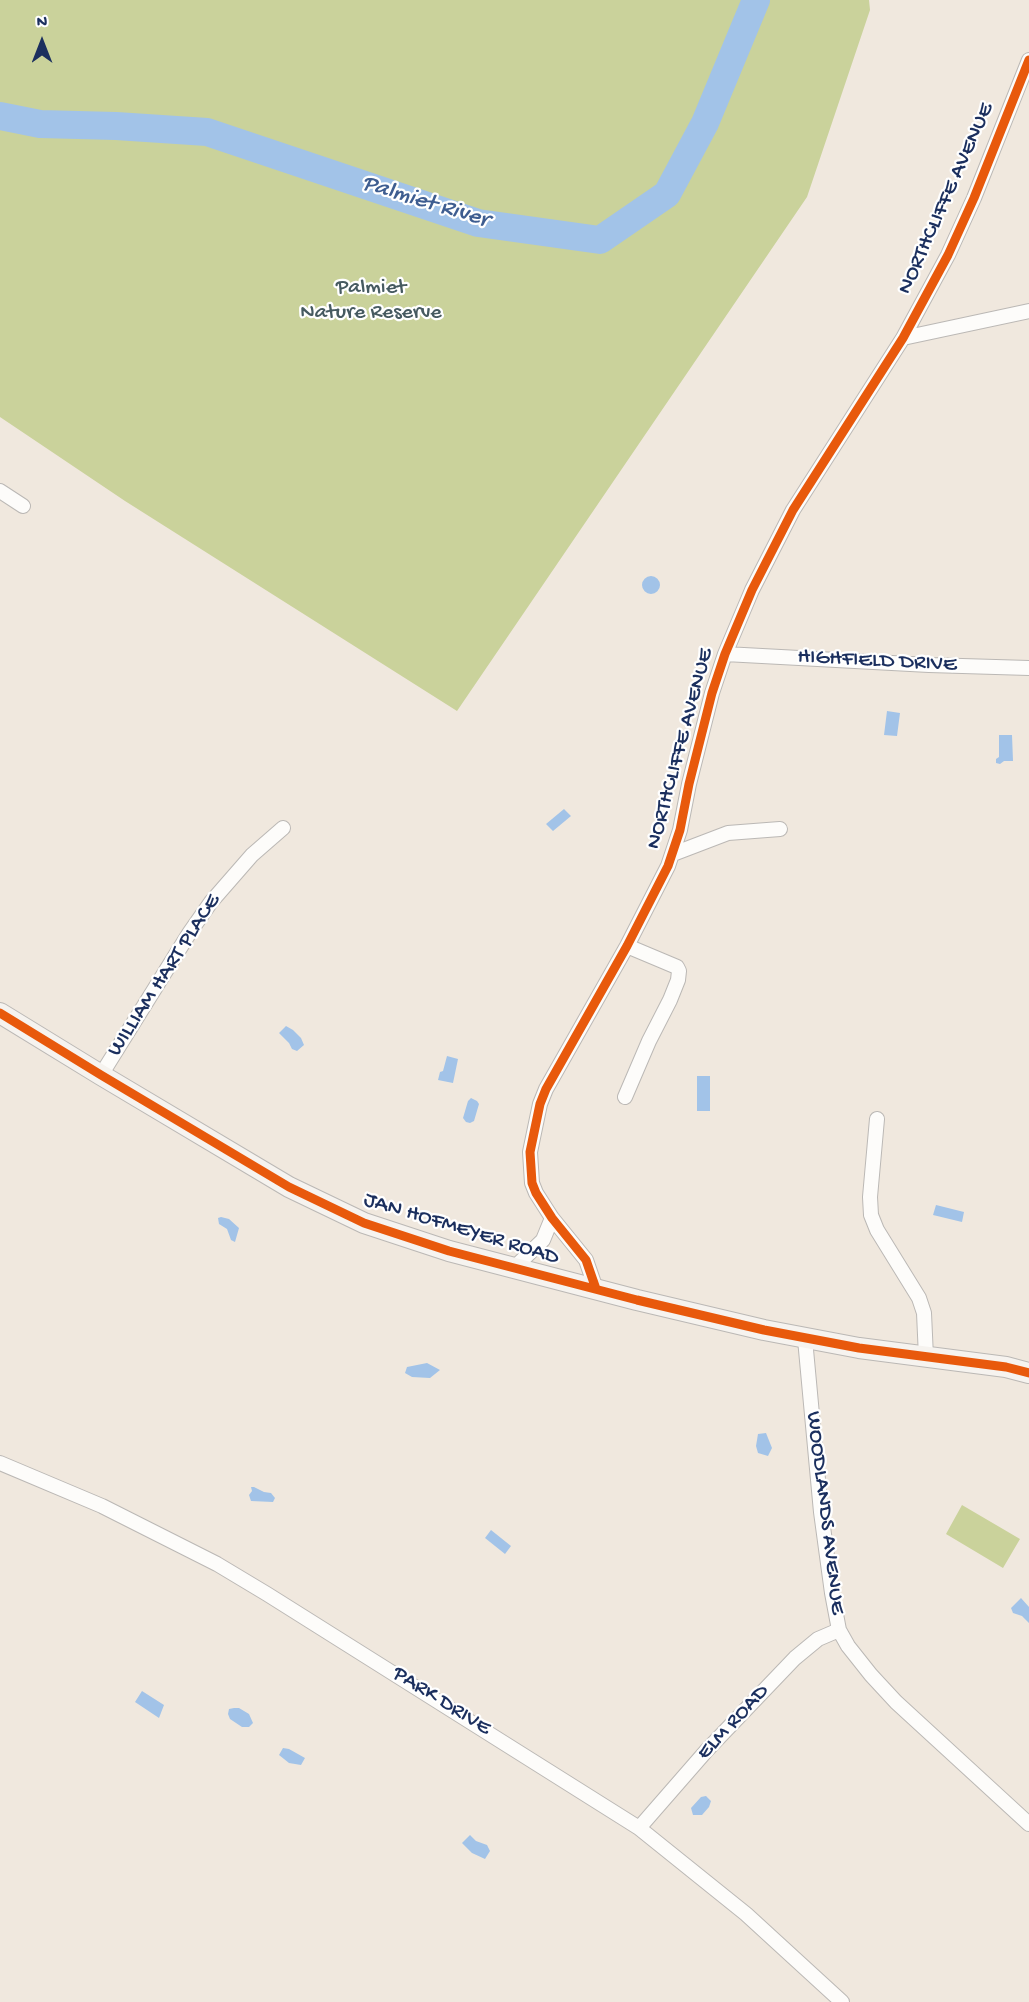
<!DOCTYPE html>
<html>
<head>
<meta charset="utf-8">
<style>
	body { margin:0 }
	#map { position:relative; width:1029px; height:2002px; overflow:hidden; background:#f0e8de; font-family:"Gochi Hand",sans-serif }
	canvas { display:block }
	.north { position:absolute; left:12px; top:12px; width:60px; height:60px; -webkit-text-stroke:4px #fff; paint-order:stroke; rotate:0deg; font-size:16px; font-weight:700; line-height:24px; text-align:center; color:#1b2f5e }
	.north::after { content:''; display:block; margin:auto; width:21px; height:27px; background:#1b2f5e; clip-path:polygon(50% 0,100% 100%,50% 72%,0 100%) }
</style>
</head>
<body>
<div id="map">
<canvas width="1029" height="2002"></canvas>
<div class="north">N</div>
</div>
<script>
const ctx = document.querySelector('canvas').getContext('2d');
ctx.lineJoin = 'round';
function fillPath(path, color) {
  ctx.fillStyle = color;
  ctx.fill(path, 'evenodd');
}
function poly(rows) {
  const path = new Path2D();
  for (const r of rows) {
    if (r.length === 3) {
      path.moveTo(r[0] + r[2], r[1]);
      path.arc(r[0], r[1], r[2], 0, 2 * Math.PI);
      continue;
    }
    path.moveTo(r[0], r[1]);
    for (let i = 2; i < r.length; i += 2) path.lineTo(r[i], r[i + 1]);
  }
  return path;
}
function trace(path, color, width, dash) {
  ctx.strokeStyle = color;
  ctx.lineWidth = width;
  ctx.lineCap = dash ? 'butt' : 'round';
  ctx.setLineDash(dash || []);
  ctx.stroke(path);
}
function label(font, color, halo, rows, align = 'center') {
  ctx.font = font + ' "Gochi Hand",sans-serif';
  ctx.lineWidth = 4.5;
  ctx.setLineDash([]);
  ctx.textBaseline = 'middle';
  ctx.strokeStyle = halo;
  ctx.fillStyle = color;
  for (const [text, x, y, turn = 0] of rows) {
    ctx.save();
    ctx.translate(x, y);
    ctx.rotate((+turn || 0) * Math.PI / 180);
    ctx.textAlign = isNaN(turn) ? turn : align;
    if (halo) ctx.strokeText(text, 0, 0);
    ctx.fillText(text, 0, 0);
    ctx.restore();
  }
}
fillPath(poly([
	[0,0,869,0,870,10,807,197,457,711,125,501,0,417],
	[962,1505,1020,1539,1003,1568,946,1534]
]), '#cad29b');
fillPath(poly([
	[651,585,9],
	[887,711,900,713,897,736,884,735],
	[999,735,1012,735,1013,761,1004,761,1000,764,996,763,996,759,999,757],
	[564,809,571,816,553,831,546,824],
	[286,1026,293,1030,301,1038,304,1045,297,1051,292,1049,289,1043,279,1033],
	[447,1056,458,1059,453,1083,438,1080,440,1072,443,1071],
	[697,1076,710,1076,710,1111,697,1111],
	[471,1098,477,1101,479,1104,474,1121,470,1123,466,1122,463,1118,468,1101],
	[936,1205,964,1212,962,1222,933,1215],
	[221,1217,229,1219,239,1228,235,1242,231,1240,227,1229,219,1224,218,1218],
	[427,1363,440,1370,430,1378,412,1377,405,1373,407,1367],
	[766,1433,772,1448,768,1456,758,1453,756,1446,758,1434],
	[251,1487,254,1487,264,1492,271,1493,275,1498,273,1502,251,1501,249,1495,252,1491],
	[491,1530,511,1546,505,1554,485,1538],
	[1021,1598,1029,1607,1029,1623,1022,1616,1013,1613,1011,1608],
	[142,1691,164,1705,159,1718,135,1702],
	[234,1708,239,1708,249,1714,253,1723,249,1727,242,1727,230,1719,228,1714,229,1709],
	[283,1748,289,1749,305,1758,301,1765,289,1763,279,1755],
	[706,1796,711,1801,709,1807,702,1815,693,1815,691,1808,701,1797],
	[470,1835,476,1841,487,1845,490,1851,485,1859,472,1853,462,1843]
]), '#a2c3e8');
trace(poly([
	[0,116,40,124,116,126,207,132,478,223,600,240,667,194,705,123,756,0]
]), '#a2c3e8', 28);
const street = poly([
	[903,338,1029,311],
	[0,491,23,506],
	[725,654,929,665,1029,668],
	[673,854,728,833,780,829],
	[101,1075,190,932,211,902,252,855,283,828],
	[625,1097,649,1041,670,1000,678,980,679,971,677,967,627,946],
	[877,1119,870,1197,871,1215,877,1230,919,1298,924,1313,926,1357],
	[514,1268,543,1240,552,1218],
	[596,1289,586,1260,552,1218,536,1193,532,1183,530,1152,540,1104,546,1089,627,946,668,866,680,830,689,784,712,693,725,654,752,590,793,510,903,338,948,255,974,198,1029,60],
	[805,1339,821,1512,832,1593,839,1630,848,1646,871,1675,896,1702,1029,1824],
	[0,1463,102,1506,217,1564,267,1594,639,1828,746,1914,842,2002],
	[639,1828,707,1750,795,1658,818,1639,839,1630]
]);
const secondary = poly([
	[0,1013,101,1075,289,1187,364,1223,449,1251,637,1300,764,1330,859,1348,1006,1367,1029,1373]
]);
trace(street, '#bbb8b5', 16);
trace(secondary, '#bbb8b5', 22);
trace(street, '#fdfcfa', 14);
trace(secondary, '#f6f3ef', 20);
trace(poly([
	[0,1013,101,1075,289,1187,364,1223,449,1251,637,1300,764,1330,859,1348,1006,1367,1029,1373],
	[596,1289,586,1260,552,1218,536,1193,532,1183,530,1152,540,1104,546,1089,627,946,668,866,680,830,689,784,712,693,725,654,752,590,793,510,903,338,948,255,974,198,1029,60]
]), '#e8590c', 9);
label('22px', '#1b2f5e', '#fff', [
	["NORTHCLIFFE AVENUE",947,199,-66],
	["HIGHFIELD DRIVE",877,662,3],
	["NORTHCLIFFE AVENUE",681,749,-75],
	["WILLIAM HART PLACE",165,976,-57],
	["JAN HOFMEYER ROAD",461,1230,17],
	["WOODLANDS AVENUE",824,1513,83],
	["PARK DRIVE",441,1702,32],
	["ELM ROAD",734,1723,-47]
]);
label('22px', '#465a60', '#fff', [
	["Palmiet",371,289],
	["Nature Reserve",371,314]
]);
label('italic 24px', '#3e5d90', '#fff', [
	["Palmiet River",425,203,17]
]);
</script>
</body>
</html>
